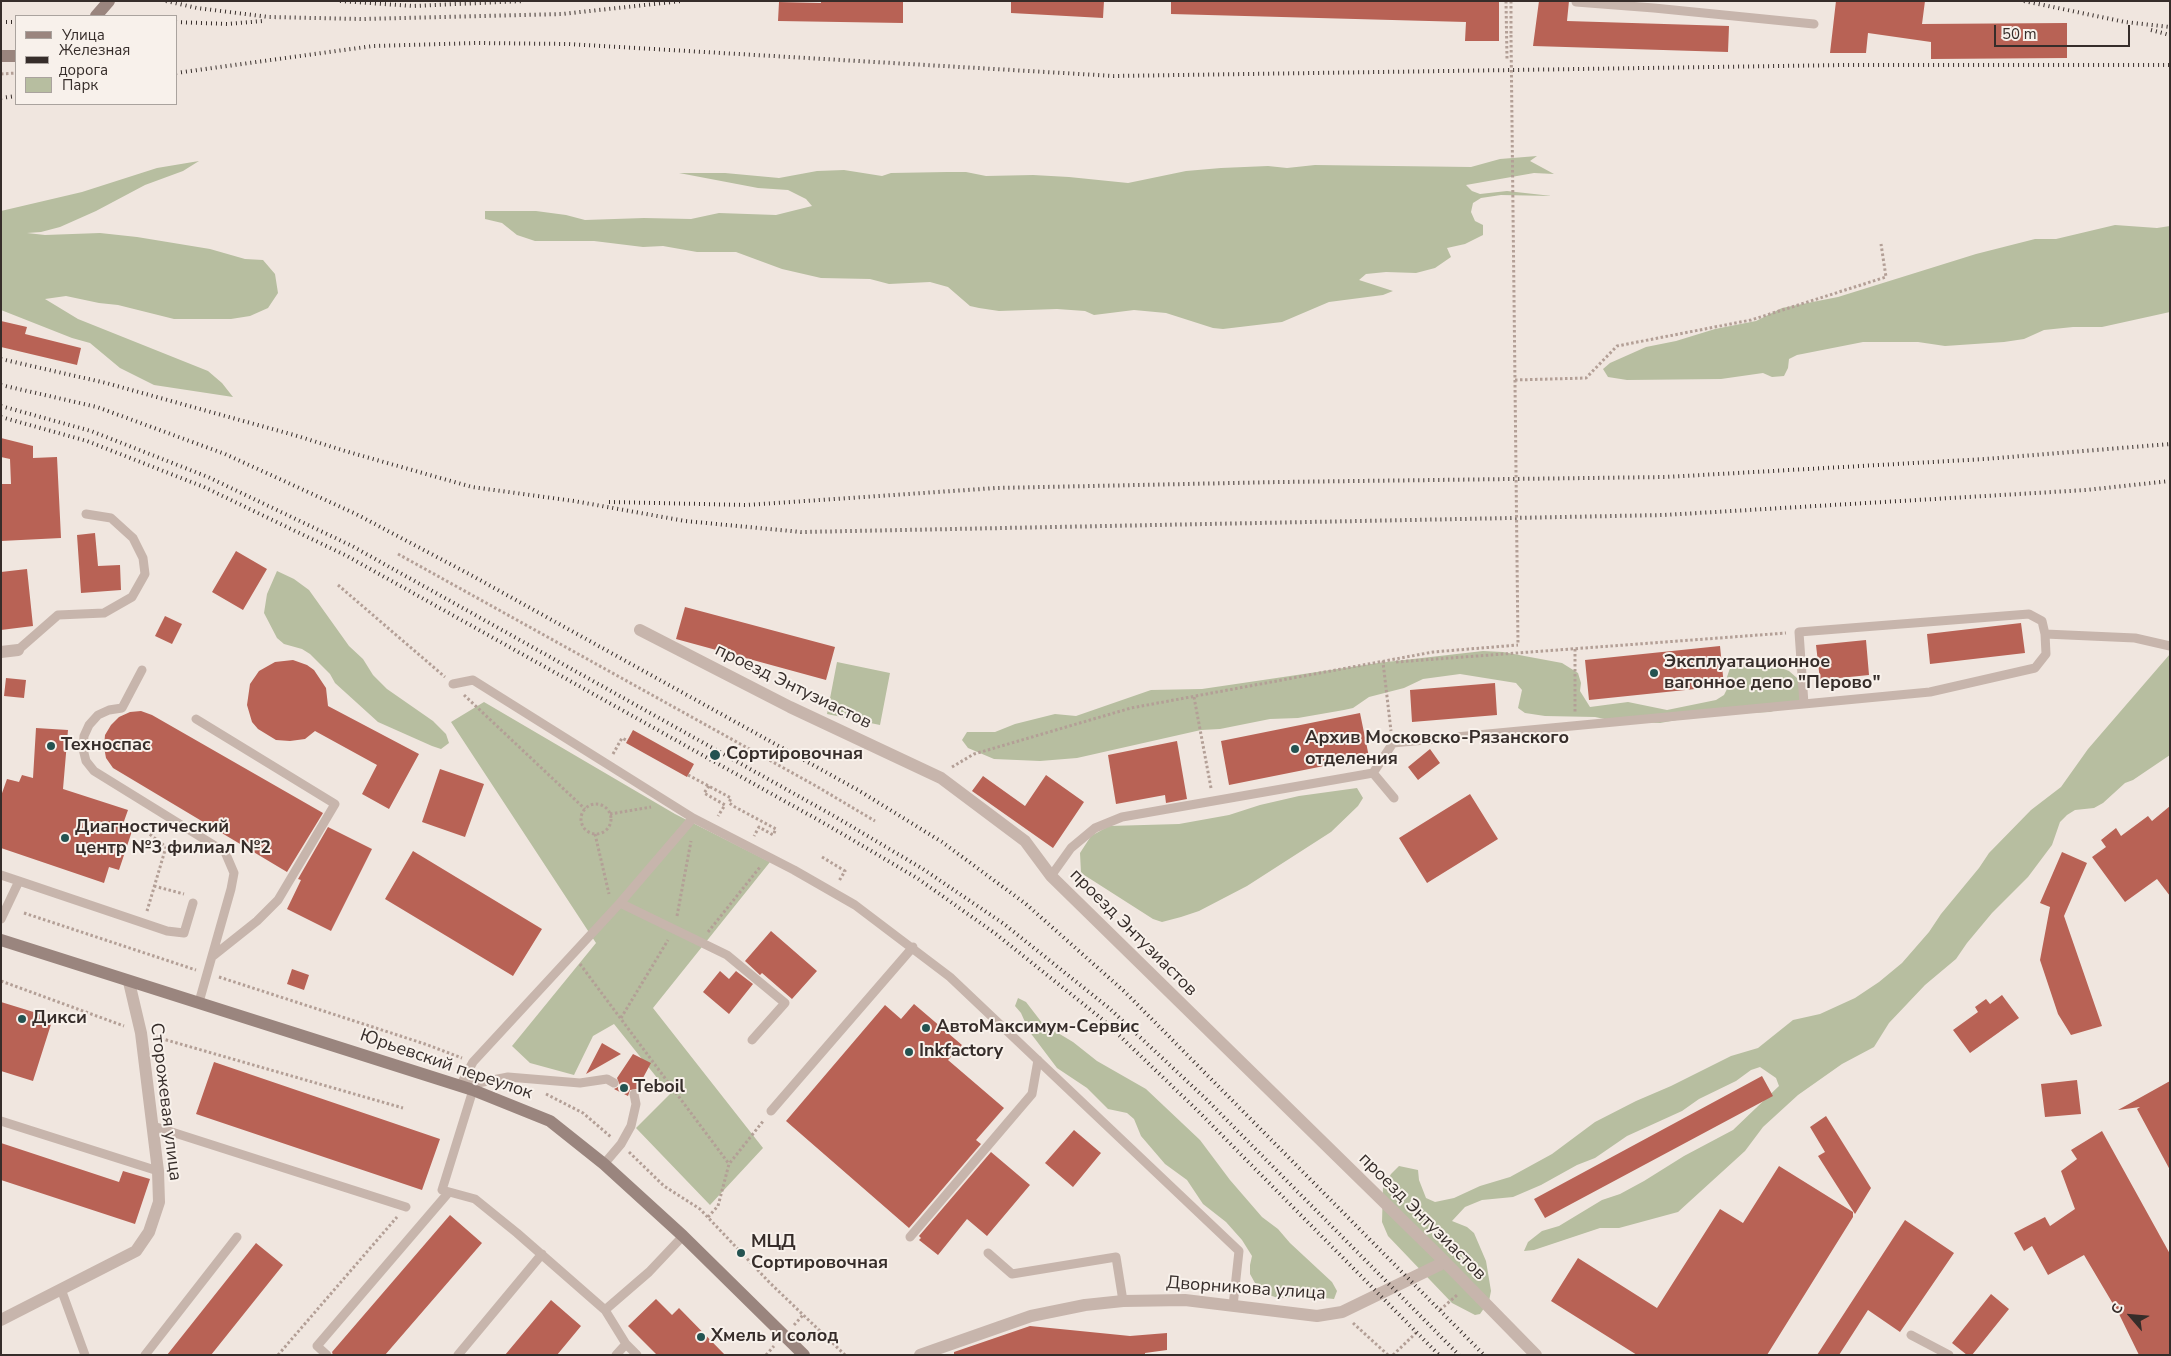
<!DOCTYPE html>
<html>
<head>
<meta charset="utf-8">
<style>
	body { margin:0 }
	#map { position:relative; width:2171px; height:1356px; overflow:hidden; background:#f0e6df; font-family:"Nunito Sans",sans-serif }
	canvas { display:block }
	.frame { position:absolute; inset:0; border:2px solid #362d2a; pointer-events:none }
	.legend { position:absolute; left:15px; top:15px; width:162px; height:90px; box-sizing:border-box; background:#f8f1eb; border:1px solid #aaa39e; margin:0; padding:6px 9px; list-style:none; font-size:15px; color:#362d2a }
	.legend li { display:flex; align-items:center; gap:10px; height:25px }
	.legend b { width:25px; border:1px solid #aaa39e }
	.north { position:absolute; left:2106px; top:1291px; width:50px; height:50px; -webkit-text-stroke:4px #f8f1eb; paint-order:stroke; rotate:297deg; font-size:14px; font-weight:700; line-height:20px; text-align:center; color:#362d2a }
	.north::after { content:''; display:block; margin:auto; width:18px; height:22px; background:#362d2a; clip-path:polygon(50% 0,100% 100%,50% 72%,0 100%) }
	.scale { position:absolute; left:1994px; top:25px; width:136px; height:22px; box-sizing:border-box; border:2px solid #362d2a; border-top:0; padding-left:6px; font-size:15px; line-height:18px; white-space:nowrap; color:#362d2a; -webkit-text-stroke:4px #f8f1eb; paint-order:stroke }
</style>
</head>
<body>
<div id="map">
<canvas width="2171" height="1356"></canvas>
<div class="frame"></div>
<ul class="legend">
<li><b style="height:6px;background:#9a857e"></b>Улица</li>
<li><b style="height:6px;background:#362d2a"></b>Железная дорога</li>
<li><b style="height:14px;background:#b7bea0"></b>Парк</li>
</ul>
<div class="north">С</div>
<div class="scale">50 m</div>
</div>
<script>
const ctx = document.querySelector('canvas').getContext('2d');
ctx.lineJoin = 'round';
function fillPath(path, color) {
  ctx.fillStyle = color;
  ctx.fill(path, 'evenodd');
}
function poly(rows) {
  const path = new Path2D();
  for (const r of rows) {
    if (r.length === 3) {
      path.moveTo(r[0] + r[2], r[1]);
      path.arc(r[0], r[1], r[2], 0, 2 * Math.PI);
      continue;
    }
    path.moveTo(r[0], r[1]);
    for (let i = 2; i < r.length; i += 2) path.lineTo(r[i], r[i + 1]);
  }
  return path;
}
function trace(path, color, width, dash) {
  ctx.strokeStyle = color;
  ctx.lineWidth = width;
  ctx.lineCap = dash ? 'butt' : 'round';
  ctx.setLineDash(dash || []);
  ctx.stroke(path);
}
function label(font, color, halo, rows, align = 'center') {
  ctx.font = font + ' "Nunito Sans",sans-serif';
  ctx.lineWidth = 4;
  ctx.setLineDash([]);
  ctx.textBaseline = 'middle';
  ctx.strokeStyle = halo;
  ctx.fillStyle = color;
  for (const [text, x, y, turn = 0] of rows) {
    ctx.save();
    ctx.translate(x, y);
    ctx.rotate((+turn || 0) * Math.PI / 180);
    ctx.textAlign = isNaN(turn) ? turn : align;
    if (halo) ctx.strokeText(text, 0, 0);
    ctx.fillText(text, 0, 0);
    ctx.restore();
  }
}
fillPath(poly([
	[1537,156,1530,161,1554,174,1534,173,1466,185,1472,191,1480,194,1507,191,1552,196,1501,195,1481,198,1473,203,1471,212,1475,221,1483,225,1483,235,1465,244,1447,248,1451,257,1435,268,1416,273,1386,272,1366,274,1359,280,1393,291,1383,295,1329,302,1282,322,1223,329,1213,328,1166,313,1134,310,1094,315,1085,311,1057,309,999,311,979,308,970,306,948,287,930,282,889,284,870,279,821,278,782,269,736,252,697,252,663,246,643,247,594,241,535,241,517,235,502,223,485,219,485,211,536,211,566,215,585,220,644,218,691,219,719,213,776,215,812,206,806,199,788,190,758,188,679,173,725,173,779,178,817,171,844,170,882,176,891,173,947,172,966,172,986,176,1033,175,1069,177,1128,183,1186,171,1221,168,1268,166,1287,168,1315,165,1471,167,1500,159],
	[199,161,183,171,145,185,96,211,60,227,41,232,27,233,45,235,100,233,137,237,210,249,245,259,263,260,275,274,278,293,268,308,250,316,231,319,174,319,118,305,99,303,66,296,45,299,78,319,208,371,222,383,233,397,154,385,120,368,90,343,72,338,1,310,1,211,82,192,157,168],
	[2115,225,2157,228,2170,226,2170,312,2102,327,2073,327,2044,330,2024,339,2004,342,1945,346,1918,342,1863,342,1797,355,1789,359,1788,368,1784,376,1772,377,1763,373,1721,379,1627,380,1608,377,1603,369,1610,363,1646,347,1676,341,1715,329,1756,321,1782,308,1838,297,1976,254,2035,239,2056,239],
	[277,571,294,579,309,590,349,646,363,659,373,675,387,689,433,721,446,734,449,743,441,749,432,746,378,722,335,683,330,674,310,654,302,649,284,644,277,638,264,613,267,594],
	[1483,651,1503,652,1562,663,1578,673,1581,683,1580,691,1590,707,1628,702,1667,710,1716,700,1724,695,1728,687,1727,677,1733,659,1743,656,1771,664,1789,671,1797,678,1802,695,1798,704,1770,712,1705,715,1660,723,1614,721,1595,717,1545,716,1525,713,1518,708,1522,690,1516,683,1460,674,1423,679,1404,688,1369,697,1353,708,1344,710,1298,718,1270,719,1220,729,1201,730,1077,758,1040,761,994,759,968,748,962,740,967,732,995,732,1015,724,1055,714,1076,716,1151,690,1202,689,1378,663],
	[2170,654,2170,755,2133,780,2125,783,2103,803,2094,808,2075,810,2067,815,2060,822,2052,845,2028,877,1992,913,1967,943,1956,959,1925,985,1889,1023,1874,1047,1842,1064,1798,1095,1763,1127,1745,1151,1678,1212,1619,1228,1600,1228,1534,1250,1524,1251,1528,1242,1542,1231,1559,1226,1602,1200,1620,1194,1644,1181,1684,1156,1733,1130,1779,1086,1776,1078,1760,1067,1751,1070,1736,1081,1699,1099,1682,1111,1627,1136,1595,1158,1577,1165,1541,1185,1513,1197,1482,1200,1465,1207,1452,1221,1467,1227,1474,1233,1486,1261,1491,1291,1489,1301,1480,1314,1475,1315,1452,1303,1388,1236,1382,1222,1383,1187,1391,1174,1399,1166,1418,1170,1419,1180,1426,1198,1435,1202,1454,1198,1480,1186,1510,1177,1552,1154,1595,1122,1636,1101,1671,1086,1731,1056,1758,1048,1793,1020,1820,1014,1855,998,1879,982,1902,963,1929,932,1941,914,1979,868,1989,853,2031,810,2061,787,2088,749],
	[837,662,890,673,880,725,827,714],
	[484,702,675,814,770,862,653,1008,763,1148,710,1205,636,1128,670,1094,614,1024,593,1036,574,1075,530,1063,512,1046,596,943,451,722],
	[1357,788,1363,798,1358,806,1331,832,1247,886,1199,911,1181,917,1162,922,1153,919,1081,873,1080,853,1091,836,1109,826,1179,824,1229,815,1260,805,1299,796],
	[1018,998,1026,1002,1043,1024,1073,1042,1097,1061,1146,1089,1200,1140,1230,1180,1262,1217,1278,1229,1290,1243,1332,1282,1337,1291,1334,1299,1305,1296,1278,1298,1269,1295,1255,1283,1250,1274,1250,1265,1252,1256,1242,1240,1226,1222,1203,1204,1187,1180,1165,1164,1141,1136,1134,1119,1127,1113,1108,1109,1087,1088,1057,1068,1029,1031,1021,1013,1015,1006]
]), '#b7bea0');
fillPath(poly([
	[821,1,903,1,903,23,778,21,779,2,821,3],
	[1011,1,1104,1,1103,18,1011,13],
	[1171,1,1499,1,1499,41,1465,41,1466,22,1171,14],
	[1539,1,1569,1,1567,21,1729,26,1728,52,1533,46],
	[1836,1,1925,1,1922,24,2067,23,2067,58,1931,59,1931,42,1868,33,1866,53,1830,53],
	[1,321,27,327,25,334,81,348,77,365,1,347],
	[1,438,33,446,33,458,57,457,61,538,1,541,1,484,11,484,10,459,1,457],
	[95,533,98,566,120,565,121,590,81,593,77,535],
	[236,551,267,569,243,610,212,592],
	[27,569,33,626,1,630,1,572],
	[685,607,835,647,826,680,676,639],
	[165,616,182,624,172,644,155,636],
	[2021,623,2025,653,1930,664,1927,634],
	[1866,640,1869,675,1820,680,1816,645],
	[1720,646,1724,686,1589,700,1585,660],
	[293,660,307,665,314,670,326,688,328,706,419,754,389,809,362,794,377,765,315,731,305,739,290,741,276,740,258,729,252,722,247,705,250,684,259,671,275,662],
	[6,678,26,680,24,698,4,696],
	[1495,683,1497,715,1412,722,1410,690],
	[141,711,152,715,323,813,287,872,113,768,106,758,104,747,105,735,111,725,119,717,130,712],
	[1360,713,1369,757,1229,785,1221,741],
	[36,728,68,730,63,789,128,810,123,824,133,828,119,870,109,867,104,883,1,848,1,796,7,779,19,782,22,775,33,778],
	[633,730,694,764,687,777,626,743],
	[1177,741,1187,799,1166,803,1165,795,1116,804,1108,755],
	[1430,749,1440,763,1418,780,1408,767],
	[440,769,484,784,465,837,422,822],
	[1046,775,1084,802,1053,848,972,791,983,776,1025,806],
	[1470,794,1498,839,1427,883,1399,838],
	[2170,806,2170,896,2157,879,2125,902,2092,857,2106,847,2101,840,2116,828,2121,836,2148,816,2152,821],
	[328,827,372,849,331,931,287,909,301,880,298,879],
	[413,851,542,929,513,976,385,899],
	[2062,852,2087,863,2064,916,2102,1026,2071,1035,2058,1014,2040,960,2050,907,2040,903],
	[771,931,817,971,792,999,762,973,760,975,745,961],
	[292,969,309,975,304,990,287,984],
	[720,971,729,979,736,971,753,984,729,1014,703,992],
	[2002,995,2019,1018,1970,1053,1953,1030,1978,1012,1975,1007,1986,999,1990,1004],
	[1,1002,53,1018,33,1081,1,1071],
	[914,1004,962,1045,948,1060,1004,1108,976,1140,981,1144,909,1228,786,1121,885,1005,901,1019],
	[602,1043,621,1054,586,1074],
	[633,1054,651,1063,637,1089,630,1090,628,1096,614,1089,620,1086,617,1078],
	[214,1062,440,1139,422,1190,196,1114],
	[1762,1076,1773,1096,1545,1218,1534,1199],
	[2077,1080,2081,1114,2045,1117,2041,1084],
	[2170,1081,2170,1170,2137,1109,2140,1107,2118,1110],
	[1826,1116,1871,1188,1855,1214,1818,1156,1825,1152,1810,1127],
	[1074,1130,1101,1153,1073,1187,1045,1163],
	[2102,1131,2170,1254,2170,1355,2139,1355,2119,1314,2084,1255,2048,1275,2032,1246,2024,1251,2014,1233,2045,1217,2050,1226,2075,1209,2061,1171,2077,1159,2071,1150],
	[1,1143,119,1182,123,1171,150,1179,135,1224,1,1180],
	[991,1152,1030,1185,987,1236,967,1219,938,1255,919,1240,921,1238,919,1236],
	[1779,1166,1853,1212,1853,1217,1767,1355,1637,1355,1551,1301,1578,1258,1657,1308,1720,1209,1743,1223],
	[450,1215,482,1243,385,1355,333,1355,332,1352],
	[1905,1220,1954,1253,1900,1332,1868,1310,1839,1355,1817,1355],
	[256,1243,283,1265,211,1355,167,1355],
	[1991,1294,2009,1309,1972,1355,1967,1355,1952,1343],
	[656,1299,672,1315,679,1308,725,1355,657,1355,628,1326],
	[551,1300,581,1326,557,1355,505,1355],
	[1030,1326,1130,1336,1167,1333,1167,1350,1145,1353,1145,1355,954,1355,954,1352]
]), '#b86255');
trace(poly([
	[1506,1,1507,59],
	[1511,1,1511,35],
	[1,74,16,73],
	[1515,380,1586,378,1617,346,1751,320,1886,277,1881,244],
	[398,554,816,786,875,821],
	[338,585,445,677],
	[1575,649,1575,714],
	[1385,662,1383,662,1391,731],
	[1396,662,1786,633],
	[464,695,585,809],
	[1194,697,1211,788],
	[613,754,622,738,628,741],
	[952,767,974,754,1131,708,1433,652,1518,645],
	[688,775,731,798,729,803,735,807,776,829,773,835,759,827,754,836],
	[709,786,704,793,725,805,718,816],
	[596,819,15],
	[610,814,651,807],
	[142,828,166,847,147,911],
	[595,834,609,894],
	[822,857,845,871,839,881],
	[154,886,184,894],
	[24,913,196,970],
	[677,916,691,841],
	[708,932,760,867],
	[580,964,729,1164],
	[219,977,425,1044,462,1058],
	[1,981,124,1026],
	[621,1018,668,940],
	[156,1037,403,1108],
	[546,1094,583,1113,611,1137],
	[629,1152,664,1186,700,1209,770,1283,845,1355],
	[708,1217,718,1206,729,1164,764,1120],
	[1440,1310,1457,1295],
	[1353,1323,1388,1355],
	[794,1325,804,1314],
	[278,1355,397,1217],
	[766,1355,774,1346],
	[1393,1355,1417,1332]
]), '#b39f96', 3, [2.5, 2.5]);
trace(poly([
	[1576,2,1654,8,1814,24],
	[18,650,58,615,104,613,132,597,145,574,143,558,133,538,111,518,86,514],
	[142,670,122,708,109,710,98,715,89,725,84,736,83,749,86,761,94,771,225,852,234,873,231,889,199,1002],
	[453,684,473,680,693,818],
	[1804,704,1799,632,2029,614,2042,621,2045,634],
	[196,719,335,804,278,900,257,921,213,956],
	[1373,773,1394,798],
	[1,875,19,881,1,919],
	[1051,876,1071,848,1095,828,1122,817,1373,773,1393,743,1930,692,2035,668,2046,654,2045,634,2135,638,2170,646],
	[19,881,167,931,184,933,193,903],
	[620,903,727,955,785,1003,752,1040],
	[460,1086,473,1062,620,903,693,818,794,870,855,905,950,977,1239,1251,1233,1306],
	[463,1086,508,1077,580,1083,607,1079,614,1083],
	[473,1090,442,1190,475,1199,517,1233,605,1310,626,1344,637,1355],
	[771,1111,913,947],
	[1,1121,158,1171],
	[153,1126,406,1207],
	[604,1164,621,1144,631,1126,636,1104,634,1094],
	[910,1237,1032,1094,1038,1060],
	[988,1253,1012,1274,1116,1257,1123,1301],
	[61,1289,85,1355],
	[605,1310,649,1272,683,1236],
	[1911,1335,1949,1355],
	[145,1355,237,1237],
	[327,1355,317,1346,449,1192],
	[458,1355,542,1254],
	[616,1355,626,1344]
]), '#c7b5ac', 9);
trace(poly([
	[640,630,790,707,941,778,1025,841,1051,876,1439,1256,1536,1355],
	[1,652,18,650],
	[1,1320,136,1251,149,1232,159,1202,158,1171,141,1033,129,982],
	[920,1355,1031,1316,1085,1305,1123,1301,1185,1300,1317,1316,1342,1312,1445,1262]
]), '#c7b5ac', 12);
trace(poly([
	[96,16,109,1],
	[1,56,16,56],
	[1,940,473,1090,550,1121,604,1164,683,1236,804,1355]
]), '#9a857e', 12);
trace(poly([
	[166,1,197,8,269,17,361,19,562,14,682,1],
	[340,1,413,6,524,1],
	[2024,1,2125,22,2170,27],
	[1,22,16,22],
	[176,22,227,24,263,21],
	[2151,30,2170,35],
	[176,73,373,46,477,43,568,44,1114,76,1845,65,2170,65],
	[1,98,16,96],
	[1,359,106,383,294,435,345,451,472,487,574,501,685,521,801,532,1664,515,2086,490,2170,481],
	[1,385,97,407,225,454,356,514,469,574,858,790,942,842,1026,904,1125,992,1484,1355],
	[1,406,91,431,208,477,352,546,834,816,923,869,1004,924,1109,1008,1206,1099,1459,1355],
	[1,417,87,441,204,487,347,556,829,826,917,878,996,934,1102,1019,1197,1110,1439,1355],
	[609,502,747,505,996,488,1280,482,1666,477,1985,459,2170,444]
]), '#362d2a', 4, [1, 4]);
trace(poly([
	[1511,35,1518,645]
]), '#b39f96', 3, [2.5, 2.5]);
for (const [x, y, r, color] of [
	[1654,673,5,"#245351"],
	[51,746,5,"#245351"],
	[1295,749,5,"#245351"],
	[715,755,6,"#245351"],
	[65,838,5,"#245351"],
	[22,1019,5,"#245351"],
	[926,1028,5,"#245351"],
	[909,1052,5,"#245351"],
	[624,1088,5,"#245351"],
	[741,1253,5,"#245351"],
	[701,1337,5,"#245351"]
]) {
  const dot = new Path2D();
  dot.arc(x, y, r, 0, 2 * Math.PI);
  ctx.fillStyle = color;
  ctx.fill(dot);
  trace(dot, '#f8f1eb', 2);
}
label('bold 18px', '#362d2a', '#f8f1eb', [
	["Эксплуатационное",1664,663],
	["вагонное депо \"Перово\"",1664,684],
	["Архив Московско-Рязанского",1305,739],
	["отделения",1305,760],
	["Техноспас",61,746],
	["Сортировочная",726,755],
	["Диагностический",75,828],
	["центр №3 филиал №2",75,849],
	["Дикси",32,1019],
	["АвтоМаксимум-Сервиc",936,1028],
	["Inkfactory",919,1052],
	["Teboil",634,1088],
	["МЦД",751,1243],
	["Сортировочная",751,1264],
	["Хмель и солод",711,1337]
], 'left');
label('18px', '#362d2a', '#f8f1eb', [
	["проезд Энтузиастов",793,687,26],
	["проезд Энтузиастов",1133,933,45],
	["Юрьевский переулок",446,1065,19],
	["Сторожевая улица",165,1102,83],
	["проезд Энтузиастов",1422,1217,45],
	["Дворникова улица",1246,1289,4]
]);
</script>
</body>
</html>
